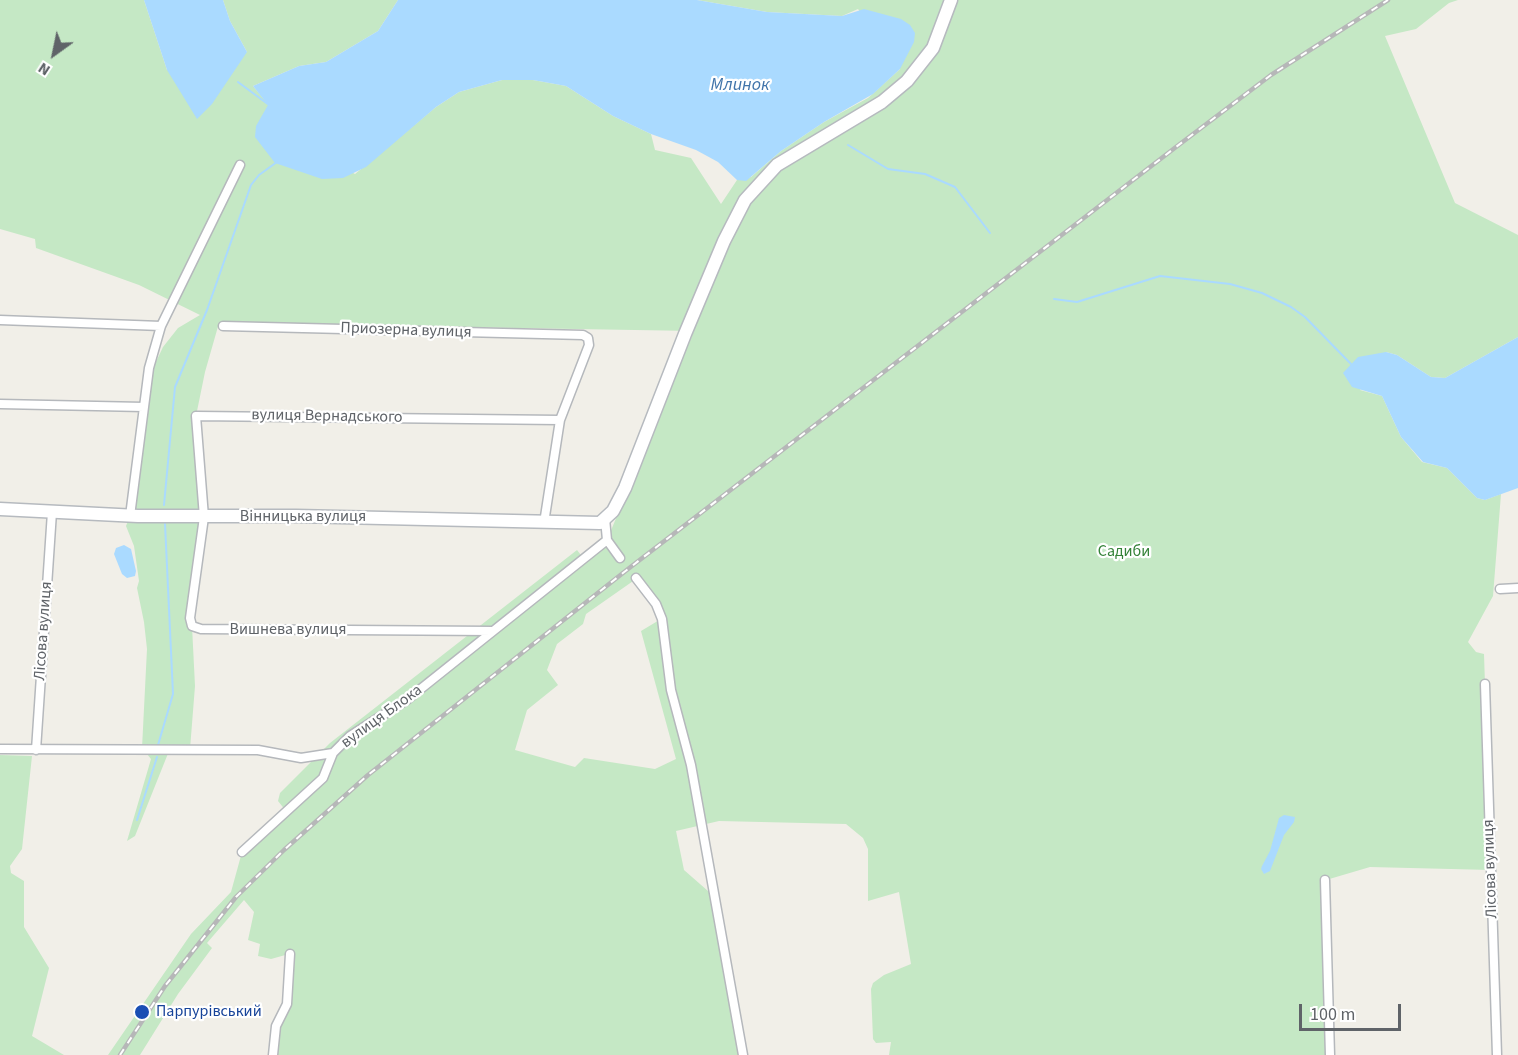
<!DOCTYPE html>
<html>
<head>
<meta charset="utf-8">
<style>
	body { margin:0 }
	#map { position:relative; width:1518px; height:1055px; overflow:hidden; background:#f1efe8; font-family:"Source Sans 3",sans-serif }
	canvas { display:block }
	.north { position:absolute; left:24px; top:24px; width:60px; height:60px; -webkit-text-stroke:4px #fff; paint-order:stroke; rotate:213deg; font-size:16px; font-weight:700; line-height:24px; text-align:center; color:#5f6368 }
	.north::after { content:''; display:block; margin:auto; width:21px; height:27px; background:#5f6368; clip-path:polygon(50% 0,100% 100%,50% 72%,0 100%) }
	.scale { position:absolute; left:1299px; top:1004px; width:102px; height:27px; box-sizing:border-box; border:3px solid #5f6368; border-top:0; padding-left:8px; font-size:18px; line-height:21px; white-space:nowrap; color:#5f6368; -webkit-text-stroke:4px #fff; paint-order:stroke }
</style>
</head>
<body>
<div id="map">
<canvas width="1518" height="1055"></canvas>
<div class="north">N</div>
<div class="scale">100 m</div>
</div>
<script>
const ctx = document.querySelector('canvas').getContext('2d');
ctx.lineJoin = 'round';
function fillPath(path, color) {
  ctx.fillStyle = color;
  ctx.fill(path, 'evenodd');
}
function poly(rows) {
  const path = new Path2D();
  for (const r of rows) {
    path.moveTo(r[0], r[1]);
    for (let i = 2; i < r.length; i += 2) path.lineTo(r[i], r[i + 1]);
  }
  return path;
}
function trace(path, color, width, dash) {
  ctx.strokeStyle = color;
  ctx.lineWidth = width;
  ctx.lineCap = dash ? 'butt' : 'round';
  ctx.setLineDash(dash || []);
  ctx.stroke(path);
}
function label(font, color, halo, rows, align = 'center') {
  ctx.font = font + ' "Source Sans 3",sans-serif';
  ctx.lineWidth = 4.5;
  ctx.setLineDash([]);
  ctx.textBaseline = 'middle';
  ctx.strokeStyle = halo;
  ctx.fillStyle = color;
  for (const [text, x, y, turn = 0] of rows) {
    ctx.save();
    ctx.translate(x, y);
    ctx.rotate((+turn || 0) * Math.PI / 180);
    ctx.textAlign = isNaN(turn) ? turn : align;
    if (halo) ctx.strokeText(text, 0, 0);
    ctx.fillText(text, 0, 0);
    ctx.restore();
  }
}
fillPath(poly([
	[0,0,144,0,167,70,247,52,230,21,223,0,398,0,378,31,326,62,299,66,253,86,269,105,262,120,355,174,436,107,459,92,502,80,533,80,566,86,613,116,651,134,655,150,691,158,721,204,737,180,751,177,781,151,824,122,868,98,900,69,858,9,842,16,767,12,697,0,1458,0,1449,3,1416,29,1385,36,1455,203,1518,235,1518,337,1445,378,1431,377,1397,355,1386,352,1360,390,1382,396,1401,437,1422,462,1447,468,1477,498,1485,500,1501,494,1493,596,1468,642,1476,652,1484,654,1491,870,1370,867,1326,880,1330,1055,889,1055,891,1042,876,1043,873,1039,871,989,873,983,884,975,911,964,899,892,868,901,868,849,863,838,846,824,719,821,676,831,684,870,716,898,743,1055,273,1055,274,1032,286,1009,289,954,271,959,258,956,260,944,248,940,254,912,244,900,207,943,212,948,178,994,140,1055,108,1055,191,934,231,892,242,852,286,811,278,801,280,793,330,743,577,550,584,559,607,540,694,331,219,323,205,372,196,416,204,517,192,626,195,686,190,749,169,751,135,836,127,841,151,759,142,748,147,649,144,622,137,588,139,581,134,546,126,526,130,516,144,409,154,366,163,347,178,328,200,315,139,285,36,248,35,239,0,229],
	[636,579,661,619,641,631,676,759,655,769,584,758,575,767,515,750,527,710,558,685,547,670,557,644,583,624,586,614],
	[0,755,32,756,22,849,10,866,11,873,24,881,24,927,49,968,32,1036,64,1055,0,1055]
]), '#c5e8c5');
fillPath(poly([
	[144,0,223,0,230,21,247,52,212,104,197,119,167,70],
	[398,0,697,0,767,12,842,16,864,9,901,19,910,25,915,33,914,42,900,69,873,94,824,122,781,151,746,181,737,180,718,162,696,150,651,134,613,116,566,86,533,80,502,80,459,92,436,107,366,167,343,178,322,179,275,163,255,137,256,126,268,105,253,86,299,66,326,62,378,31],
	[1518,337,1518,488,1485,500,1477,498,1447,468,1423,462,1401,437,1382,396,1352,387,1343,373,1358,357,1386,352,1397,355,1431,377,1445,378],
	[124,545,131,549,136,571,135,576,127,578,122,574,114,554,116,548],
	[1284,815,1295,817,1294,822,1284,835,1270,871,1264,874,1261,869,1262,866,1270,851,1279,818]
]), '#aadaff');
trace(poly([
	[238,82,269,105],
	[848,145,888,169,925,174,955,187,990,233],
	[1054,299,1077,302,1160,276,1230,284,1262,293,1291,307,1305,317,1351,364],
	[164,505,175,387,207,310,251,185,259,175,277,162],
	[158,745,173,694,165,524],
	[137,820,157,757]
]), '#aadaff', 2);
const street = poly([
	[0,320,161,326],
	[223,326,583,335,588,338,589,345,560,420,544,523],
	[0,404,144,407],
	[130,516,149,368,161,326,240,165],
	[605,519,607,540,620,558],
	[636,578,656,604,662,619,671,690,691,765,743,1055],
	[1500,589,1518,588],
	[493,631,201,629,192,626,190,618,204,517,196,416,560,420],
	[1485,684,1497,1055],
	[0,749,258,750,301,758,333,753,350,736,408,699,607,540],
	[36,750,52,512],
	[242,852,323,778,333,753],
	[1325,880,1330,1055],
	[273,1055,276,1026,287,1004,290,954]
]);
const secondary = poly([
	[0,509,138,516,296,516,600,523,613,511,625,488,685,334,724,241,745,200,777,165,882,102,907,81,933,48,951,0]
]);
trace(street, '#b5b8bc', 11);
trace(secondary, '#b6babf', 15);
trace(street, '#fff', 8);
trace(secondary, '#fff', 12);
const rail = poly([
	[120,1055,165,986,236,897,284,850,368,775,628,569,1176,147,1271,75,1388,0]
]);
trace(rail, '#b6b7b8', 4.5);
trace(rail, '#fff', 2, [7]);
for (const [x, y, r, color] of [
	[142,1012,8,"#1a4fb4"]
]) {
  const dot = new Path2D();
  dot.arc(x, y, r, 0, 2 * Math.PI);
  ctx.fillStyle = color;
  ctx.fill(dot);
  trace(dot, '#fff', 2);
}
label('16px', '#5f6368', '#fff', [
	["Приозерна вулиця",406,331,2],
	["вулиця Вернадського",327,417,1],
	["Вінницька вулиця",303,517],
	["Вишнева вулиця",288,630],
	["Лісова вулиця",44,631,-86],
	["вулиця Блока",382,717,-36],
	["Лісова вулиця",1491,869,-92]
]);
label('16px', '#348238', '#fff', [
	["Садиби",1124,552]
]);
label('16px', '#164399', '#fff', [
	["Парпурівський",156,1012]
], 'left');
label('italic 18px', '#4174aa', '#fff', [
	["Млинок",740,86]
]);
</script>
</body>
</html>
